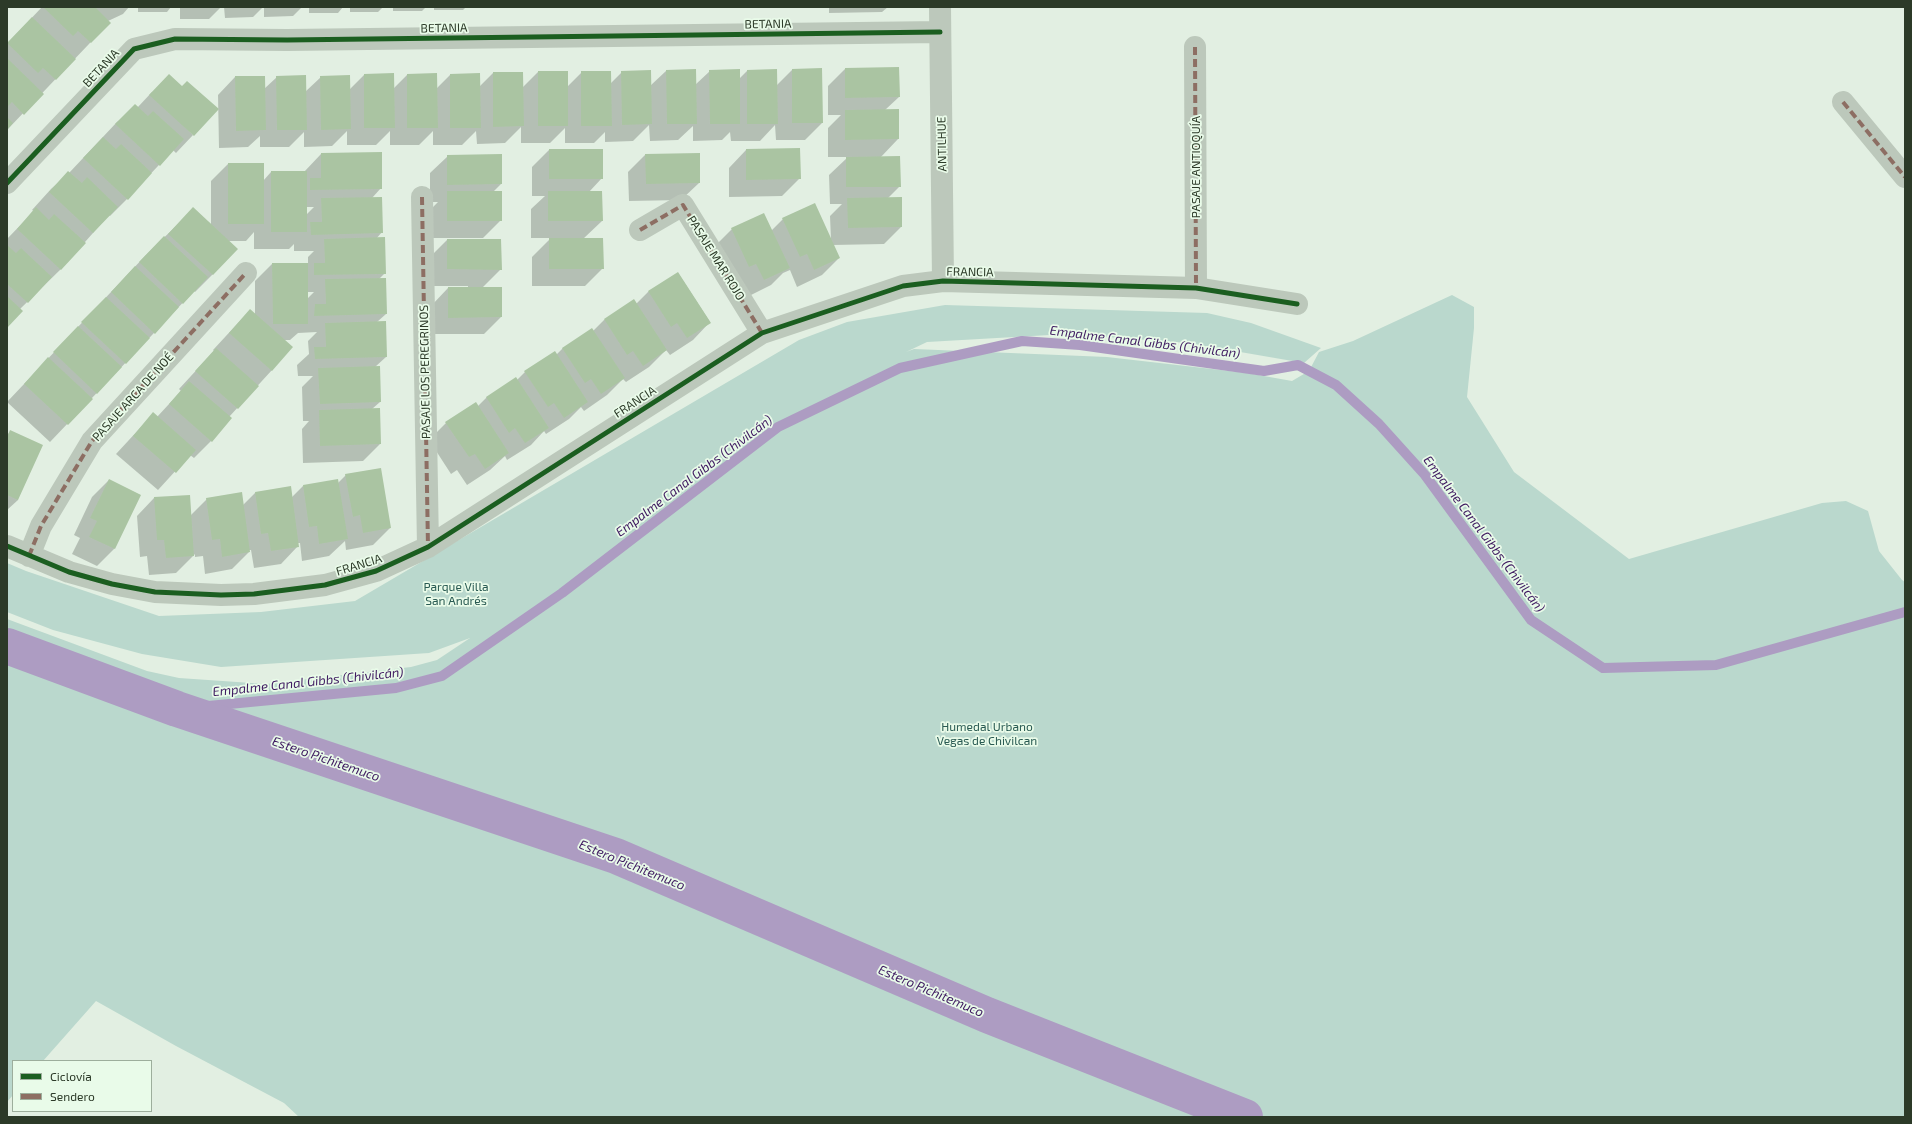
<!DOCTYPE html>
<html>
<head>
<meta charset="utf-8">
<style>
	body { margin:0 }
	#map { position:relative; width:1912px; height:1124px; overflow:hidden; background:#e2efe2; font-family:"Exo 2",sans-serif }
	canvas { display:block }
	.frame { position:absolute; inset:0; border:8px solid #2c3a28; pointer-events:none }
	.legend { position:absolute; left:12px; top:1060px; width:140px; height:52px; box-sizing:border-box; background:#e9fbe9; border:1px solid #9dae9c; margin:0; padding:5px 7px; list-style:none; font-size:12px; color:#2c3a28 }
	.legend li { display:flex; align-items:center; gap:8px; height:20px }
	.legend b { width:20px; border:1px solid #9dae9c }
</style>
</head>
<body>
<div id="map">
<canvas width="1912" height="1124"></canvas>
<div class="frame"></div>
<ul class="legend">
<li><b style="height:5px;background:#1b5e20"></b>Ciclovía</li>
<li><b style="height:5px;background:#8d6e63"></b>Sendero</li>
</ul>
</div>
<script>
const ctx = document.querySelector('canvas').getContext('2d');
ctx.lineJoin = 'round';
function fillPath(path, color) {
  ctx.fillStyle = color;
  ctx.fill(path, 'evenodd');
}
function poly(rows) {
  const path = new Path2D();
  for (const r of rows) {
    path.moveTo(r[0], r[1]);
    for (let i = 2; i < r.length; i += 2) path.lineTo(r[i], r[i + 1]);
  }
  return path;
}
function trace(path, color, width, dash) {
  ctx.strokeStyle = color;
  ctx.lineWidth = width;
  ctx.lineCap = dash ? 'butt' : 'round';
  ctx.setLineDash(dash || []);
  ctx.stroke(path);
}
function label(font, color, halo, rows, align = 'center') {
  ctx.font = font + ' "Exo 2",sans-serif';
  ctx.lineWidth = 3.5;
  ctx.setLineDash([]);
  ctx.textBaseline = 'middle';
  ctx.strokeStyle = halo;
  ctx.fillStyle = color;
  for (const [text, x, y, turn = 0] of rows) {
    ctx.save();
    ctx.translate(x, y);
    ctx.rotate((+turn || 0) * Math.PI / 180);
    ctx.textAlign = isNaN(turn) ? turn : align;
    if (halo) ctx.strokeText(text, 0, 0);
    ctx.fillText(text, 0, 0);
    ctx.restore();
  }
}
fillPath(poly([
	[1452,295,1474,307,1474,328,1467,397,1514,472,1629,559,1822,503,1846,501,1868,511,1879,551,1902,580,1905,582,1905,1117,299,1117,284,1103,176,1046,96,1001,43,1061,13,1061,13,1095,7,1102,7,619,147,671,179,678,266,684,411,667,437,660,470,638,429,653,221,667,142,654,53,630,7,612,7,563,26,571,159,616,261,612,355,601,799,340,847,322,945,305,1207,313,1251,323,1321,348,1304,363,1188,343,1067,334,927,342,906,352,914,349,1107,357,1247,373,1292,381,1309,371,1319,352,1353,341]
]), '#bad8cd');
fillPath(poly([
	[42,7,129,7,123,14,108,21,109,23,7,130,7,44],
	[138,7,171,7,167,12,138,12],
	[180,7,221,7,209,19,180,19],
	[224,7,263,7,253,17,225,18],
	[264,7,302,7,293,16,264,17],
	[309,7,343,7,338,13,309,13],
	[350,7,383,7,378,12,350,12],
	[393,7,426,7,422,11,393,11],
	[434,7,466,7,463,10,434,10],
	[479,7,508,7,479,8],
	[519,7,548,7,519,8],
	[829,7,888,7,882,12,829,13],
	[845,69,899,97,885,110,898,139,880,158,900,186,888,198,901,227,884,244,833,245,839,258,822,275,797,287,790,270,783,273,771,285,747,297,715,246,732,229,771,231,783,219,831,240,830,216,842,204,830,204,829,175,848,157,828,157,828,128,841,115,828,115,828,86],
	[792,70,822,123,805,140,776,140,775,125,760,141,731,141,730,132,722,140,693,141,693,126,678,140,650,141,649,125,633,141,605,142,605,132,594,143,565,143,565,128,550,143,521,143,521,127,505,143,477,144,476,131,462,145,433,145,433,131,419,145,390,145,390,131,376,145,347,145,347,131,332,146,304,147,304,132,289,147,260,147,260,136,248,147,219,148,218,95,235,77,264,89,277,77,305,92,321,77,349,90,364,75,393,89,407,75,436,89,450,75,479,87,493,73,522,88,538,72,567,87,582,72,611,83,622,72,650,86,666,71,695,85,710,71,739,79,747,71,776,86],
	[152,92,193,135,176,153,173,150,127,199,110,216,109,215,61,269,20,309,7,326,7,239,34,211,32,210,51,189,69,173,117,122,137,108],
	[799,149,800,178,782,196,729,197,729,168,746,150],
	[549,150,602,178,589,192,601,192,602,221,583,239,603,268,585,286,532,286,532,257,551,238,531,238,531,209,545,196,532,196,532,167],
	[321,154,381,188,372,198,382,232,376,239,385,273,379,279,386,314,377,322,385,322,386,357,375,367,379,367,380,402,372,409,380,444,363,461,303,463,302,429,309,421,303,421,302,387,313,376,298,376,297,365,309,354,308,341,317,332,298,333,290,340,284,340,272,370,229,417,211,441,194,458,190,455,158,490,116,454,153,414,157,417,181,391,179,389,214,351,213,350,250,310,255,316,255,281,272,264,308,264,308,257,314,251,294,251,294,244,289,249,254,249,254,232,246,241,227,241,213,274,195,292,194,291,50,442,7,402,146,255,176,226,211,225,211,181,228,164,263,181,271,172,304,172],
	[306,207,314,207,306,215],
	[307,292,314,292,307,299],
	[645,155,699,183,681,200,629,201,628,172],
	[448,156,501,184,493,192,501,220,483,238,431,238,431,209,438,202,430,202,430,173],
	[447,240,501,269,482,288,501,317,484,334,431,334,431,306,448,288,468,288,468,286,430,286,430,257],
	[678,273,710,322,693,340,670,355,666,350,649,367,626,382,623,379,607,395,584,411,581,407,569,419,546,434,544,431,531,445,507,460,505,456,490,470,467,485,457,470,451,474,429,440,446,423,477,407,487,397,517,380,525,372,556,355,563,348,593,331,604,320,636,304,648,292],
	[11,431,18,500,7,510,7,435],
	[346,475,390,528,373,545,346,550,345,541,329,556,302,561,300,543,298,543,298,546,281,564,254,568,251,550,249,550,249,552,232,569,205,574,203,556,195,557,195,554,176,573,149,575,147,556,140,557,137,516,154,498,191,515,207,499,243,505,255,493,291,498,303,486,338,480,338,483],
	[109,480,140,495,114,549,97,566,72,554,80,538,74,535,92,497]
]), '#0003');
trace(poly([
	[177,709,396,688,442,676,562,593,778,427,900,368,1022,341,1080,345,1264,371,1298,365,1336,385,1379,424,1425,475,1531,620,1603,668,1716,665,1905,612]
]), '#ad9cc2', 10);
trace(poly([
	[7,646,177,709,616,856,987,1015,1245,1117]
]), '#ad9cc2', 36);
fillPath(poly([
	[43,7,95,7,111,23,91,43,78,31,73,36],
	[32,17,76,59,56,80,43,68,38,73,7,43],
	[7,58,44,94,24,115,12,102,7,107],
	[899,67,900,97,845,98,845,68],
	[822,68,823,123,792,123,792,69],
	[696,69,697,124,667,124,666,70],
	[740,69,740,124,710,124,709,70],
	[777,69,778,124,747,124,747,70],
	[651,70,652,124,622,125,621,71],
	[538,71,568,71,568,126,538,126],
	[581,71,611,71,612,126,581,126],
	[493,72,523,72,524,126,493,127],
	[394,73,395,128,364,128,364,74],
	[437,73,438,128,407,128,407,74],
	[480,73,481,128,450,128,450,74],
	[169,74,182,86,187,81,219,109,194,136,149,95],
	[306,75,307,130,277,130,276,76],
	[350,75,351,129,321,130,320,76],
	[235,76,265,76,266,130,236,131],
	[135,104,148,116,153,111,184,139,160,166,115,124],
	[899,109,899,139,845,140,845,110],
	[7,117,13,123,7,130],
	[103,137,116,149,121,144,152,173,128,200,83,158],
	[800,148,801,179,746,180,746,149],
	[549,149,603,149,603,179,549,179],
	[382,152,382,189,310,190,310,178,321,178,321,153],
	[700,153,700,183,646,184,645,154],
	[502,154,502,184,447,185,447,155],
	[900,156,901,187,846,187,846,157],
	[228,163,264,163,264,224,228,224],
	[68,171,82,183,87,177,118,207,93,233,49,192],
	[271,171,307,171,307,232,271,232],
	[447,191,502,191,502,221,447,221],
	[548,191,602,191,603,221,548,221],
	[382,197,383,233,311,235,310,222,322,222,321,198],
	[902,197,902,227,848,228,847,198],
	[815,203,840,258,814,270,807,254,800,257,782,218],
	[36,207,49,220,54,214,86,243,61,270,17,229],
	[193,207,238,249,213,275,168,234],
	[764,213,790,268,764,280,756,264,749,267,731,228],
	[164,236,208,277,183,304,139,262],
	[385,237,386,274,314,275,314,263,325,263,324,239],
	[549,238,603,238,604,269,549,269],
	[447,239,501,239,502,270,447,269],
	[7,245,16,253,21,248,52,277,28,303,7,284],
	[272,263,308,263,308,324,273,324],
	[135,266,179,307,155,334,111,292],
	[678,272,711,323,687,338,677,323,671,327,648,291],
	[386,278,387,314,314,316,315,304,326,304,325,279],
	[448,287,502,287,502,317,448,318],
	[7,296,23,311,7,328],
	[106,297,150,338,126,364,81,322],
	[634,299,667,350,643,366,633,351,627,355,604,319],
	[250,309,293,347,272,371,229,333],
	[386,321,387,357,315,359,314,347,326,347,325,323],
	[78,326,122,367,97,394,53,352],
	[592,328,625,378,601,394,591,379,585,383,562,348],
	[216,348,259,386,238,409,195,371],
	[555,351,588,402,564,418,554,403,548,407,524,371],
	[48,357,93,399,68,425,24,384],
	[380,366,381,402,320,404,318,368],
	[516,377,549,428,525,443,515,428,509,433,486,397],
	[189,381,232,418,212,442,169,404],
	[476,402,509,453,485,469,475,454,469,457,445,422],
	[380,408,381,444,320,446,319,410],
	[153,412,196,450,176,473,133,436],
	[10,430,43,445,18,500,7,495,7,437],
	[381,468,391,528,363,533,360,515,353,517,345,474],
	[109,479,141,495,115,549,89,537,97,521,90,518],
	[338,479,348,539,319,544,317,526,309,527,303,485],
	[291,486,299,547,271,551,268,533,261,534,255,492],
	[242,492,250,552,222,557,220,539,212,540,206,498],
	[190,495,194,556,166,558,164,540,157,540,154,497]
]), '#aac4a2');
trace(poly([
	[940,7,943,281],
	[1195,47,1196,288],
	[1843,102,1905,177],
	[7,183,134,49,175,39,287,40,940,32],
	[422,197,428,547],
	[640,230,683,205,762,333],
	[7,546,69,572,112,584,155,592,221,595,254,594,325,585,376,571,428,547,762,333,903,286,943,281,1196,288,1297,304],
	[29,556,41,526,92,441,246,273]
]), '#bcc8bb', 22);
trace(poly([
	[1195,47,1196,288],
	[1843,102,1905,177],
	[422,197,428,547],
	[640,230,683,205,762,333],
	[29,556,41,526,92,441,246,273]
]), '#8d6e63', 4, [8, 4]);
trace(poly([
	[7,183,134,49,175,39,287,40,940,32],
	[7,546,69,572,112,584,155,592,221,595,254,594,325,585,376,571,428,547,762,333,903,286,943,281,1196,288,1297,304]
]), '#1b5e20', 5);
label('12px', '#2c3a28', '#e9fbe9', [
	["BETANIA",768,24,-1],
	["BETANIA",444,28,-1],
	["BETANIA",101,68,-47],
	["ANTILHUE",942,144,-91],
	["PASAJE ANTIOQUÍA",1196,167,-90],
	["PASAJE MAR ROJO",716,258,58],
	["FRANCIA",970,272,1],
	["PASAJE LOS PEREGRINOS",425,372,-91],
	["PASAJE ARCA DE NOÉ",133,397,-48],
	["FRANCIA",635,402,-33],
	["FRANCIA",359,565,-17]
]);
label('12px', '#295a52', '#e9fbe9', [
	["Parque Villa",456,587],
	["San Andrés",456,601],
	["Humedal Urbano",987,727],
	["Vegas de Chivilcan",987,741]
]);
label('italic 13px', '#3e1960', '#e9fbe9', [
	["Empalme Canal Gibbs (Chivilcán)",1145,342,7],
	["Empalme Canal Gibbs (Chivilcán)",694,476,-37],
	["Empalme Canal Gibbs (Chivilcán)",1484,534,53],
	["Empalme Canal Gibbs (Chivilcán)",308,682,-6],
	["Estero Pichitemuco",326,759,19],
	["Estero Pichitemuco",632,865,22],
	["Estero Pichitemuco",931,991,23]
]);
</script>
</body>
</html>
